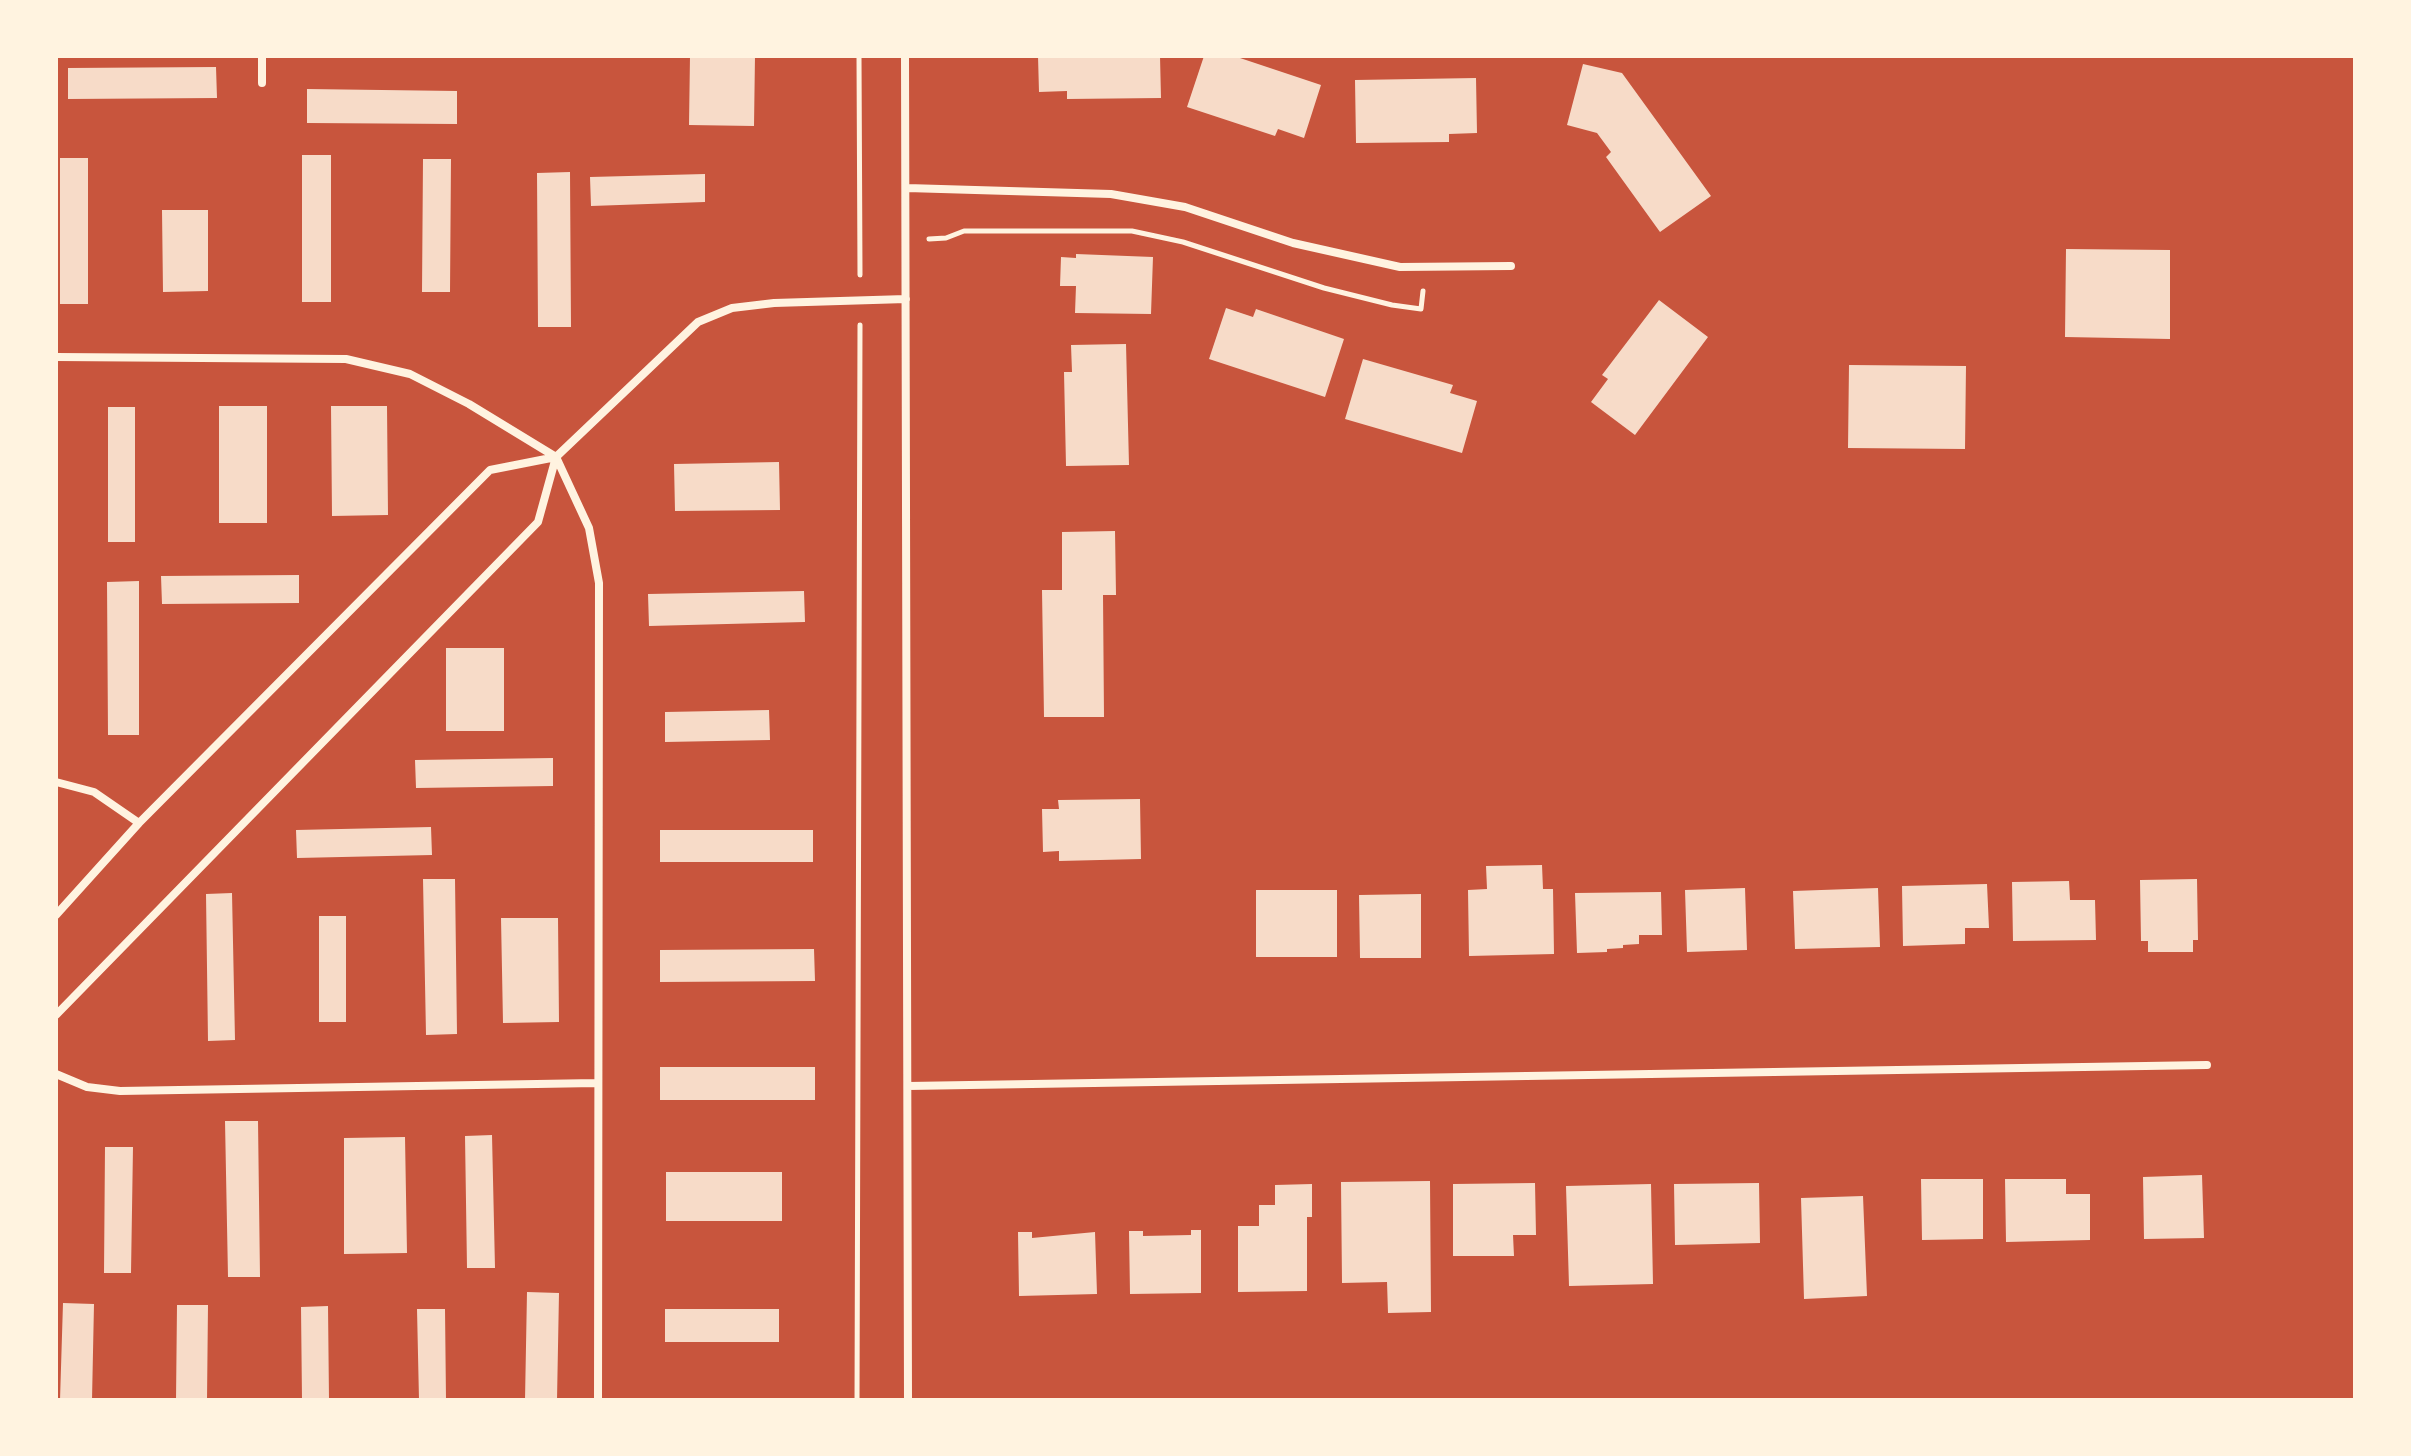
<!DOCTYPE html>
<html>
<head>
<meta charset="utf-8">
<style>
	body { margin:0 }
	#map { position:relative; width:2411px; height:1456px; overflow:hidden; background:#c8553d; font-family:"Nunito Sans",sans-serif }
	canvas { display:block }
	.frame { position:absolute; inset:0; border:58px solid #fff3e0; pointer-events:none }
</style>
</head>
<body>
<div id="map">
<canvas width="2411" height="1456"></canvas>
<div class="frame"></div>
</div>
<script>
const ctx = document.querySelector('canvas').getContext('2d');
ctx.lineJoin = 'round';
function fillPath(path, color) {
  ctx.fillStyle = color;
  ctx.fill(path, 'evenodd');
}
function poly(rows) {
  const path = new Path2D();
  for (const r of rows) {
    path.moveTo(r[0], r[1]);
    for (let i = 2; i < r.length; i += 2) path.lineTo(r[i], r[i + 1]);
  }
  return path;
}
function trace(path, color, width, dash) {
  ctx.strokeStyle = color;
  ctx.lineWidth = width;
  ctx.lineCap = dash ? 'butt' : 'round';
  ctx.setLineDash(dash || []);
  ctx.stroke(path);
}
fillPath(poly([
	[690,56,755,56,754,126,689,125],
	[1038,56,1160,56,1161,98,1067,99,1067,91,1039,92],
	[1204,56,1234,56,1321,85,1304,138,1278,129,1275,136,1187,107],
	[1583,64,1622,73,1711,196,1660,232,1606,157,1611,152,1597,133,1567,125],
	[216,67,217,98,68,99,68,68],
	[1476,78,1477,133,1449,134,1449,142,1356,143,1355,80],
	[307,89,457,91,457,124,307,123],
	[302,155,331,155,331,302,302,302],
	[60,158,88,158,88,304,60,304],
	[423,159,451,159,450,292,422,292],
	[570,172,571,327,538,327,537,173],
	[705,174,705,202,591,206,590,177],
	[162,210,208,210,208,291,163,292],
	[2066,249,2170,250,2170,339,2065,337],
	[1076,254,1153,257,1151,314,1075,313,1076,286,1060,286,1061,257,1076,258],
	[1659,300,1708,337,1635,435,1591,402,1608,379,1602,375],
	[1226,308,1253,317,1256,309,1344,339,1325,397,1209,359],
	[1126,344,1129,465,1066,466,1064,372,1072,372,1071,345],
	[1363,359,1453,385,1450,393,1477,401,1462,453,1345,419],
	[1849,365,1966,366,1965,449,1848,448],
	[219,406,267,406,267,523,219,523],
	[331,406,387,406,388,515,332,516],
	[108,407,135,407,135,542,108,542],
	[779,462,780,510,675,511,674,464],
	[1115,531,1116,595,1103,595,1104,717,1044,717,1042,590,1062,590,1062,532],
	[299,575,299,603,162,604,161,576],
	[139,581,139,735,108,735,107,582],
	[804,591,805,622,649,626,648,594],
	[446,648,504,648,504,731,446,731],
	[769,710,770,740,665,742,665,712],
	[553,758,553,786,416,788,415,760],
	[1140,799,1141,859,1059,861,1059,851,1043,852,1042,809,1059,809,1058,800],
	[431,827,432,855,297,858,296,830],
	[660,830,813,830,813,862,660,862],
	[1542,865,1543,889,1553,889,1554,954,1469,956,1468,890,1487,889,1486,866],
	[423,879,455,879,457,1034,426,1035],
	[2197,879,2198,940,2193,940,2193,952,2148,952,2148,941,2141,941,2140,880],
	[2069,881,2070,900,2095,900,2096,940,2013,941,2012,882],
	[1987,884,1989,928,1965,928,1965,944,1903,946,1902,886],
	[1745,888,1747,950,1687,952,1685,890],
	[1878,888,1880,947,1795,949,1793,891],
	[1256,890,1337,890,1337,957,1256,957],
	[1661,892,1662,935,1639,935,1639,944,1623,945,1623,948,1607,949,1607,952,1577,953,1575,893],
	[232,893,235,1040,208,1041,206,894],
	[1421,894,1421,958,1360,958,1359,895],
	[319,916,346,916,346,1022,319,1022],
	[501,918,558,918,559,1022,503,1023],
	[814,949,815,981,660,982,660,950],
	[660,1067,815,1067,815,1100,660,1100],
	[225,1121,258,1121,260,1277,228,1277],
	[492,1135,495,1268,467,1268,465,1136],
	[405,1137,407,1253,344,1254,344,1138],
	[105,1147,133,1147,131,1273,104,1273],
	[666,1172,782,1172,782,1221,666,1221],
	[2202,1175,2204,1238,2144,1239,2143,1177],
	[1921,1179,1983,1179,1983,1239,1922,1240],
	[2005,1179,2066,1179,2066,1194,2090,1194,2090,1240,2006,1242],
	[1430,1181,1431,1312,1388,1313,1387,1282,1342,1283,1341,1182],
	[1535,1183,1536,1235,1513,1235,1514,1256,1453,1256,1453,1184],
	[1759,1183,1760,1243,1675,1245,1674,1184],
	[1312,1184,1312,1217,1307,1217,1307,1291,1238,1292,1238,1226,1259,1226,1259,1205,1275,1205,1275,1185],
	[1651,1184,1653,1284,1569,1286,1566,1186],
	[1863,1196,1867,1296,1804,1299,1801,1198],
	[1191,1230,1201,1230,1201,1293,1130,1294,1129,1231,1143,1231,1143,1236,1191,1235],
	[1018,1232,1032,1232,1032,1238,1095,1232,1097,1294,1019,1296],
	[527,1292,559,1293,557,1400,525,1400],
	[63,1303,94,1304,92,1400,60,1400],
	[177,1305,208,1305,207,1400,176,1400],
	[328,1306,329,1400,302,1400,301,1307],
	[417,1309,445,1309,446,1400,419,1400],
	[665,1309,779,1309,779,1342,665,1342]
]), '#f7dbc8');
trace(poly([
	[859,56,860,275],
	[929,239,946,238,964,231,1132,231,1183,242,1324,288,1392,305,1421,309,1423,291],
	[857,1400,860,325]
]), '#fff3e0', 5);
trace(poly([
	[262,56,262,83],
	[905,56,908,1400],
	[907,188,1111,194,1185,207,1293,243,1400,267,1511,266],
	[56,357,346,359,410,374,469,404,556,457],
	[556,457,589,528,599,583,598,1400],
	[56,782,94,792,139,823],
	[56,915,139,823,490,470,556,457],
	[56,1015,538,522,556,457,698,322,732,308,774,303,906,299],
	[56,1074,87,1087,120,1091,596,1083],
	[908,1086,2207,1065]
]), '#fff3e0', 8);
</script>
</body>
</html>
